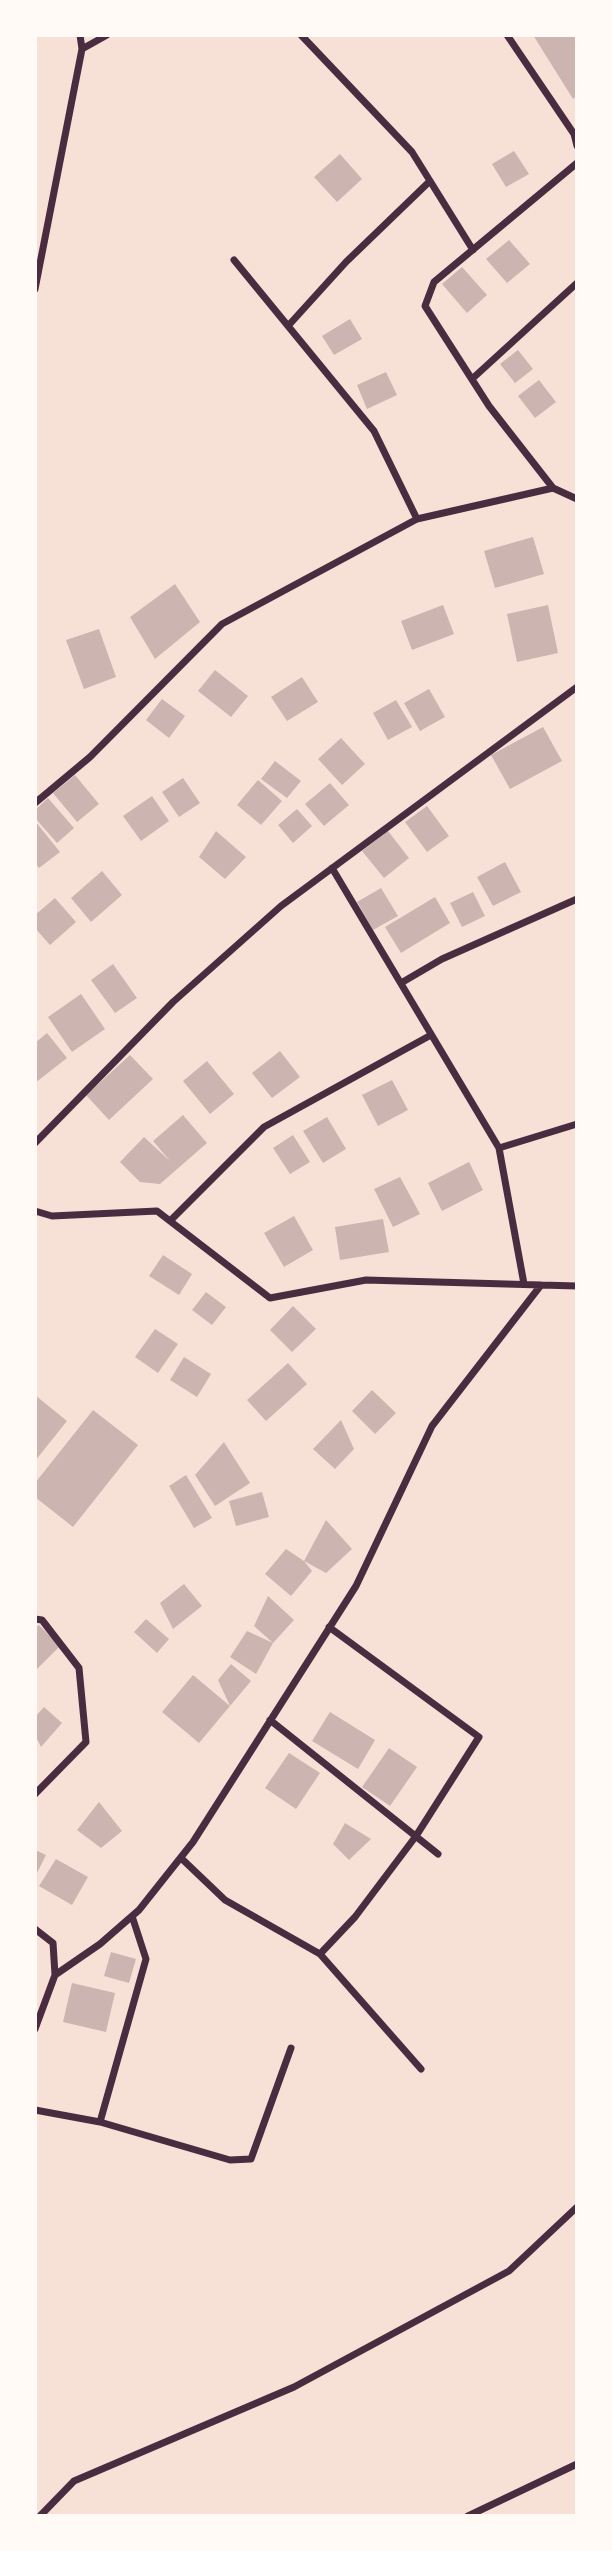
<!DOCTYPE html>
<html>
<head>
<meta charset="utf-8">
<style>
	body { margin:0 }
	#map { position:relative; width:612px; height:2551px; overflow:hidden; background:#f7e1d7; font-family:"Fira Sans",sans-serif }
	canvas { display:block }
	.frame { position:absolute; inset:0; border:37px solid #fffaf5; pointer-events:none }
</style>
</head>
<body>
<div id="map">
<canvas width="612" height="2551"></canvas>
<div class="frame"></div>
</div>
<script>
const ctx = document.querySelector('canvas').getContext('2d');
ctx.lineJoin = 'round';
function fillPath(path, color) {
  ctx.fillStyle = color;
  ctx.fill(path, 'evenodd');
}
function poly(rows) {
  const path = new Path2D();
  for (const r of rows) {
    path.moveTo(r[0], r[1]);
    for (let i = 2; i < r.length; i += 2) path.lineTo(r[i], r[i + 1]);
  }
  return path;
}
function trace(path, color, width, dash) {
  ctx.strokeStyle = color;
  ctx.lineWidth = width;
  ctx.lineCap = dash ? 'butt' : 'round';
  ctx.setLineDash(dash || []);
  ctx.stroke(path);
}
fillPath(poly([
	[533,35,577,35,577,96,573,99],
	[514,151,529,174,506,187,492,164],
	[340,154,362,179,337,202,314,177],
	[509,240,530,264,507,283,486,259],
	[462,267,487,295,467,313,442,284],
	[350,319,362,339,334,355,322,336],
	[518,350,533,369,515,383,500,364],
	[386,372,397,395,367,409,357,385],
	[539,380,556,402,535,418,518,396],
	[533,537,544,574,495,588,484,551],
	[175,584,200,622,155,659,130,617],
	[443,605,454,634,412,650,401,621],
	[548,605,558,653,517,662,507,614],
	[99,629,116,677,84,689,66,640],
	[215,670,248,696,231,717,198,691],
	[302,677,318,702,287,721,271,697],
	[429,689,445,717,420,731,404,703],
	[162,699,185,716,169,738,146,720],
	[396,700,412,727,388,740,373,713],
	[543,727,562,761,510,789,491,755],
	[341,738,365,764,342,785,318,759],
	[275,761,301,781,287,798,261,779],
	[75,775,99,804,77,822,53,793],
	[183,778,200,803,179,817,162,792],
	[258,780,282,801,261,825,237,805],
	[330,783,349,805,324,826,305,804],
	[152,796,169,821,141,841,123,816],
	[48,798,74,828,57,843,35,818,35,810],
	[427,806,449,836,427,852,405,822],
	[297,809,312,826,293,843,278,825],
	[35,821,60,852,39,868,35,863],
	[216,831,246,857,225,879,199,857],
	[388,831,409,858,384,878,362,851],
	[505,862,521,892,493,906,477,877],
	[102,871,122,895,91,922,71,898],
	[381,888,398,916,373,930,357,902],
	[473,892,485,916,462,927,450,903],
	[435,897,450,923,401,953,385,927],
	[55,898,76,922,50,945,35,928,35,915],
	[113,964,137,998,115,1013,91,980],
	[81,994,105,1029,72,1052,48,1017],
	[47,1033,67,1058,35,1083,35,1043],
	[280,1051,300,1077,272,1098,252,1073],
	[130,1055,153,1079,109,1120,86,1095],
	[207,1061,234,1094,210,1114,183,1081],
	[392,1080,408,1110,378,1126,362,1095],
	[183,1115,207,1143,160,1184,140,1182,120,1162,144,1137,170,1161,153,1141],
	[327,1117,346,1149,323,1163,303,1131],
	[293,1135,310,1162,290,1174,273,1148],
	[469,1162,483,1190,442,1211,428,1183],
	[400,1177,420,1214,393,1227,374,1189],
	[294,1216,313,1250,284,1267,264,1233],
	[383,1219,389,1252,340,1260,335,1227],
	[163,1255,192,1274,179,1295,149,1276],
	[206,1292,226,1307,212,1325,192,1310],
	[293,1306,316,1329,292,1352,270,1330],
	[155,1329,178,1344,158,1373,135,1357],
	[184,1357,211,1374,197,1397,170,1380],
	[288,1363,307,1384,266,1421,247,1400],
	[372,1390,396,1413,375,1434,352,1411],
	[35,1395,67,1421,35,1461],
	[93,1410,138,1445,73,1527,35,1497,35,1483],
	[341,1420,354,1449,335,1469,313,1449],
	[224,1442,250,1483,215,1506,195,1475],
	[186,1475,212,1518,194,1528,169,1486],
	[262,1492,269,1517,236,1526,229,1501],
	[326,1520,352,1549,326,1573,304,1561],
	[286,1549,304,1561,312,1571,291,1596,265,1574],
	[184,1584,202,1606,173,1629,160,1603],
	[268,1596,294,1620,273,1643,254,1626],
	[146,1619,169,1639,157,1653,134,1632],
	[39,1625,60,1646,37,1669,35,1628],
	[247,1631,273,1643,256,1674,230,1657],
	[231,1664,251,1681,230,1706,218,1680],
	[193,1675,230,1706,199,1743,162,1712],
	[44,1707,62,1723,41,1747,35,1735,35,1717],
	[330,1712,375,1740,358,1769,312,1741],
	[389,1748,417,1767,390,1806,362,1787],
	[289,1753,320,1773,296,1809,265,1788],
	[99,1802,122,1831,101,1848,77,1830],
	[345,1823,371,1839,349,1860,333,1844],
	[35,1850,46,1855,35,1877],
	[56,1859,88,1877,72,1905,39,1886],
	[111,1952,136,1959,129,1983,104,1976],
	[72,1983,115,1993,106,2032,63,2022]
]), '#ccb4b1');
trace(poly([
	[301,35,412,152,473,250],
	[507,35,574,134,577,146],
	[82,49,107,35],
	[234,260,374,431,417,519],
	[35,289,82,49,80,35],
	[288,326,346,262,430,181],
	[472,379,577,283],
	[553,488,489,406,425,306,434,282,577,163],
	[35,803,90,757,222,624,417,519,553,488,577,499],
	[332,868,499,1148,524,1284],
	[401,983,442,959,577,899],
	[35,1143,173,1002,281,906,577,687],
	[499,1148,577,1124],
	[35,1211,52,1216,157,1211,270,1298,366,1280,541,1285],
	[170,1221,264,1127,431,1035],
	[35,1619,42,1620,79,1668,86,1742,35,1794],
	[270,1720,438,1854],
	[181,1858,225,1900,320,1954,421,2069],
	[35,1929,53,1943,55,1975],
	[320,1954,355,1917,416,1836,479,1737,329,1627],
	[35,2029,55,1975,100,1944,139,1910,193,1842,356,1586,432,1426,541,1285,577,1286],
	[35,2110,100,2122,230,2160,251,2159,291,2048],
	[100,2122,146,1959,132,1916],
	[40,2516,74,2481,294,2387,509,2271,577,2207],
	[468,2516,577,2464]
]), '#4a2c40', 7);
</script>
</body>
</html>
